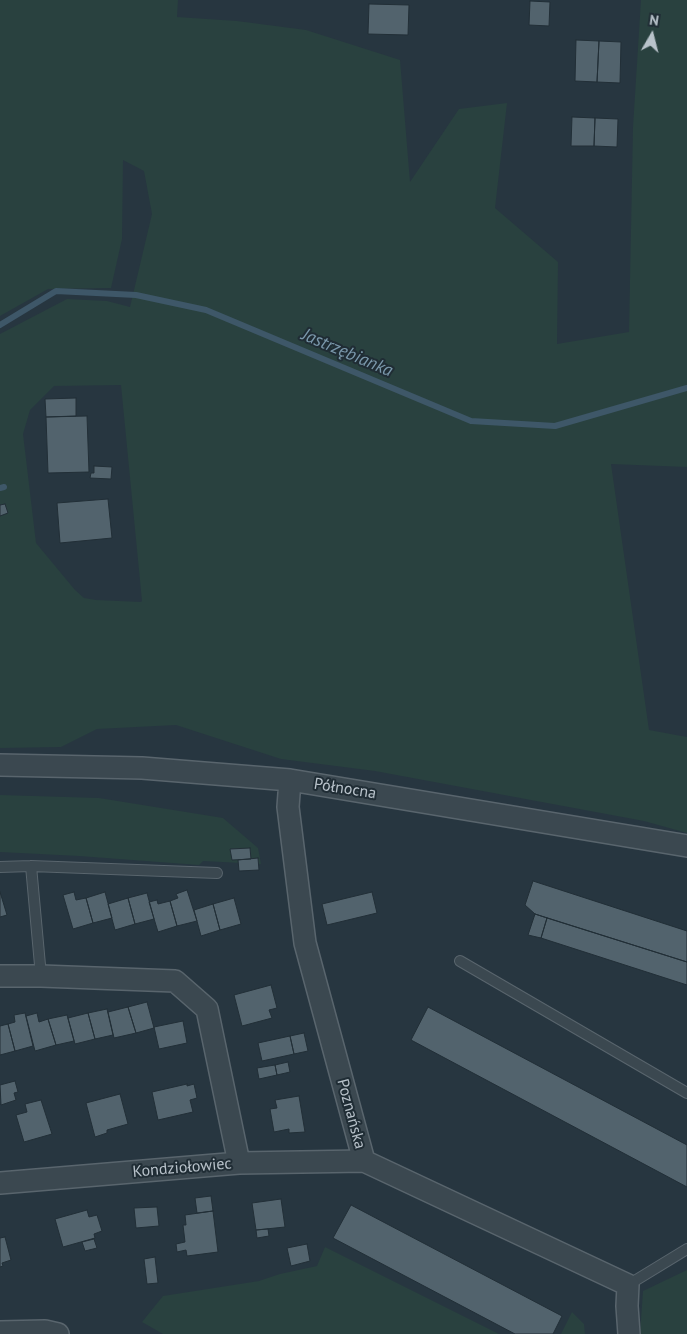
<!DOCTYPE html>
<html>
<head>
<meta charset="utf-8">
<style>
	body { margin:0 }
	#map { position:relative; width:687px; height:1334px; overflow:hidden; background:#273640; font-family:"PT Sans",sans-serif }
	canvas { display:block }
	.north { position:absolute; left:627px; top:10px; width:50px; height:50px; -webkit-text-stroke:4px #202d35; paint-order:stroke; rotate:8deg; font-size:14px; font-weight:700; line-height:20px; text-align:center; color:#b8c2ca }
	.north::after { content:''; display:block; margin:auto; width:18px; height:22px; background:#b8c2ca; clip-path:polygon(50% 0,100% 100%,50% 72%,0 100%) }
</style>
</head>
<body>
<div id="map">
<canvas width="687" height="1334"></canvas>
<div class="north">N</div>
</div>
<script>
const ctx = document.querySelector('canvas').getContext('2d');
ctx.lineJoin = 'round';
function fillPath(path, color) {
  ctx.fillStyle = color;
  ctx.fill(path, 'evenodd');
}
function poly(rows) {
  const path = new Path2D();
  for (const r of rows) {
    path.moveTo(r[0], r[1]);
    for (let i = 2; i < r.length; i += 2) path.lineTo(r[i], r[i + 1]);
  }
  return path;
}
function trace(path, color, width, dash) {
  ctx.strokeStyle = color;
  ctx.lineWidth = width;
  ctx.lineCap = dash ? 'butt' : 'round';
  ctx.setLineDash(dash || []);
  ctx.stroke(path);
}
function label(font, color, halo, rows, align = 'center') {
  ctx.font = font + ' "PT Sans",sans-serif';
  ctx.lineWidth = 4;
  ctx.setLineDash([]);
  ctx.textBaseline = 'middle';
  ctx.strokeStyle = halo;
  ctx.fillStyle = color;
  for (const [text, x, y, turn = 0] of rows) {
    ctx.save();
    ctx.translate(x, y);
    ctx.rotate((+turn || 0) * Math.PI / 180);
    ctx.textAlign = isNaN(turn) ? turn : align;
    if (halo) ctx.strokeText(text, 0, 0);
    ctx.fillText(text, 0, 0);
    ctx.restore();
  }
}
fillPath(poly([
	[0,0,178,0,177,17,237,21,306,30,400,60,410,182,459,109,507,103,495,208,558,262,557,344,629,332,633,127,641,0,687,0,687,467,611,464,649,730,687,737,687,833,644,821,375,771,281,759,176,725,97,729,61,747,0,748,0,334,67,299,107,301,130,307,152,214,144,171,123,160,122,239,111,288,48,289,0,316],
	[121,385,142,601,141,602,96,600,84,598,75,590,36,543,23,434,30,410,54,386],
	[0,795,99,798,223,818,258,848,261,864,203,861,199,865,79,856,0,852],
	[325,1247,499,1334,163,1334,142,1322,163,1296,259,1281,280,1274,317,1266],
	[687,1270,687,1334,640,1334,643,1291],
	[572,1312,584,1324,585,1334,561,1334]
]), '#29413f');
trace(poly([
	[0,325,56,291,136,295,206,310,471,421,555,426,687,388],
	[0,488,4,487]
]), '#3e5768', 6);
const building = poly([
	[530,1,550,2,549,26,529,25,530,1],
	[369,4,409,5,408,35,368,34,369,4],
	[576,40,599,41,597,82,575,81,576,40],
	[599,41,621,42,620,83,597,82,599,41],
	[572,117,595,118,594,146,571,146,572,117],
	[595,118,618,119,617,147,594,146,595,118],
	[76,398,76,416,46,417,45,399,76,398],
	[87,416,89,472,48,473,46,417,87,416],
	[94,466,112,467,111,479,90,478,91,473,94,473,94,466],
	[108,499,112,538,60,543,57,503,108,499],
	[5,504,8,513,0,516,0,505,5,504],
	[250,848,251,859,232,860,230,849,250,848],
	[258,858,259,870,239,871,238,860,258,858],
	[533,881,687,931,687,962,535,914,525,905,533,881],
	[187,890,197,921,177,926,170,901,178,898,176,894,187,890],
	[0,892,7,915,0,917,0,892],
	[74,892,76,900,86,898,93,923,73,929,63,895,74,892],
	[105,892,112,918,93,923,86,898,105,892],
	[372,892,377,913,327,925,322,904,372,892],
	[147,893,154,919,135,924,128,898,147,893],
	[128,898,135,924,115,930,108,904,128,898],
	[234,898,241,924,220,930,213,904,234,898],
	[157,900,158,904,170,901,177,926,158,932,149,902,157,900],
	[213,904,220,930,201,936,194,910,213,904],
	[535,914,547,918,541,938,528,935,535,914],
	[547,918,687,962,687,985,541,938,547,918],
	[271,985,277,1008,269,1010,272,1018,242,1026,234,995,271,985],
	[147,1002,154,1028,136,1033,128,1007,147,1002],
	[128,1007,136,1033,114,1038,108,1012,128,1007],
	[428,1007,687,1145,687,1187,411,1040,428,1007],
	[107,1009,113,1035,95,1039,88,1013,107,1009],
	[25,1013,33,1046,15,1051,8,1024,15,1022,14,1015,25,1013],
	[37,1013,39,1022,48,1019,56,1045,35,1051,26,1016,37,1013],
	[88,1013,95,1039,75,1044,68,1018,88,1013],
	[67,1015,74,1041,56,1045,48,1019,67,1015],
	[183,1021,187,1043,159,1049,154,1027,183,1021],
	[8,1024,15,1051,0,1055,0,1026,8,1024],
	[304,1033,308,1051,294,1054,290,1036,304,1033],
	[290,1036,294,1054,262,1061,258,1043,290,1036],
	[288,1062,290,1072,277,1075,275,1065,288,1062],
	[275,1065,277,1075,259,1079,257,1068,275,1065],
	[15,1081,18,1092,14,1093,16,1100,1,1105,0,1085,15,1081],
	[187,1084,187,1086,194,1084,197,1098,190,1100,193,1112,158,1120,152,1092,187,1084],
	[120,1094,128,1124,107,1130,107,1133,95,1137,86,1103,120,1094],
	[299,1096,305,1132,289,1133,289,1129,274,1132,270,1109,277,1108,275,1100,299,1096],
	[41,1100,52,1134,24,1142,16,1115,27,1112,25,1104,41,1100],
	[211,1196,213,1211,197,1213,195,1198,211,1196],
	[281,1199,285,1227,256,1230,252,1203,281,1199],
	[351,1205,562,1316,553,1334,515,1334,333,1238,351,1205],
	[157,1207,159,1226,136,1228,134,1208,157,1207],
	[87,1210,89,1217,97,1215,102,1231,94,1234,95,1238,63,1247,55,1219,87,1210],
	[213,1211,218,1252,187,1256,186,1250,177,1252,176,1244,185,1242,183,1225,186,1225,185,1215,213,1211],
	[268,1229,269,1236,257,1238,256,1230,268,1229],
	[5,1237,11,1260,2,1263,3,1266,0,1267,0,1238,5,1237],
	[94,1239,97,1248,85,1251,82,1242,94,1239],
	[307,1244,310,1261,291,1266,287,1248,307,1244],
	[155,1257,158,1283,147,1284,144,1259,155,1257]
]);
fillPath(building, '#52636d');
trace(building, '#222f37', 1);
const service = poly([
	[31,866,41,976],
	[0,867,31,866,217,873],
	[460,961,687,1093],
	[628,1285,687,1249]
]);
const minor = poly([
	[0,765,142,768,290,780,687,846],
	[290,780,288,807,305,943,364,1161],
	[0,976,41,976,175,981,207,1009,239,1163],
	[0,1183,239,1163,364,1161,628,1285,627,1306,629,1334],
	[0,1332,45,1331,58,1334]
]);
trace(service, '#59656d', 12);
trace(minor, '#59656d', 24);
trace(service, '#3b4850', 10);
trace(minor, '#3b4850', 21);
label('16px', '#b8c2ca', '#202d35', [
	["Północna",345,789,9],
	["Poznańska",351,1114,75],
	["Kondziołowiec",182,1168,-5]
]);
label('italic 18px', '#7a98ab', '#202d35', [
	["Jastrzębianka",347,353,23]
]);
</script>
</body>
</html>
